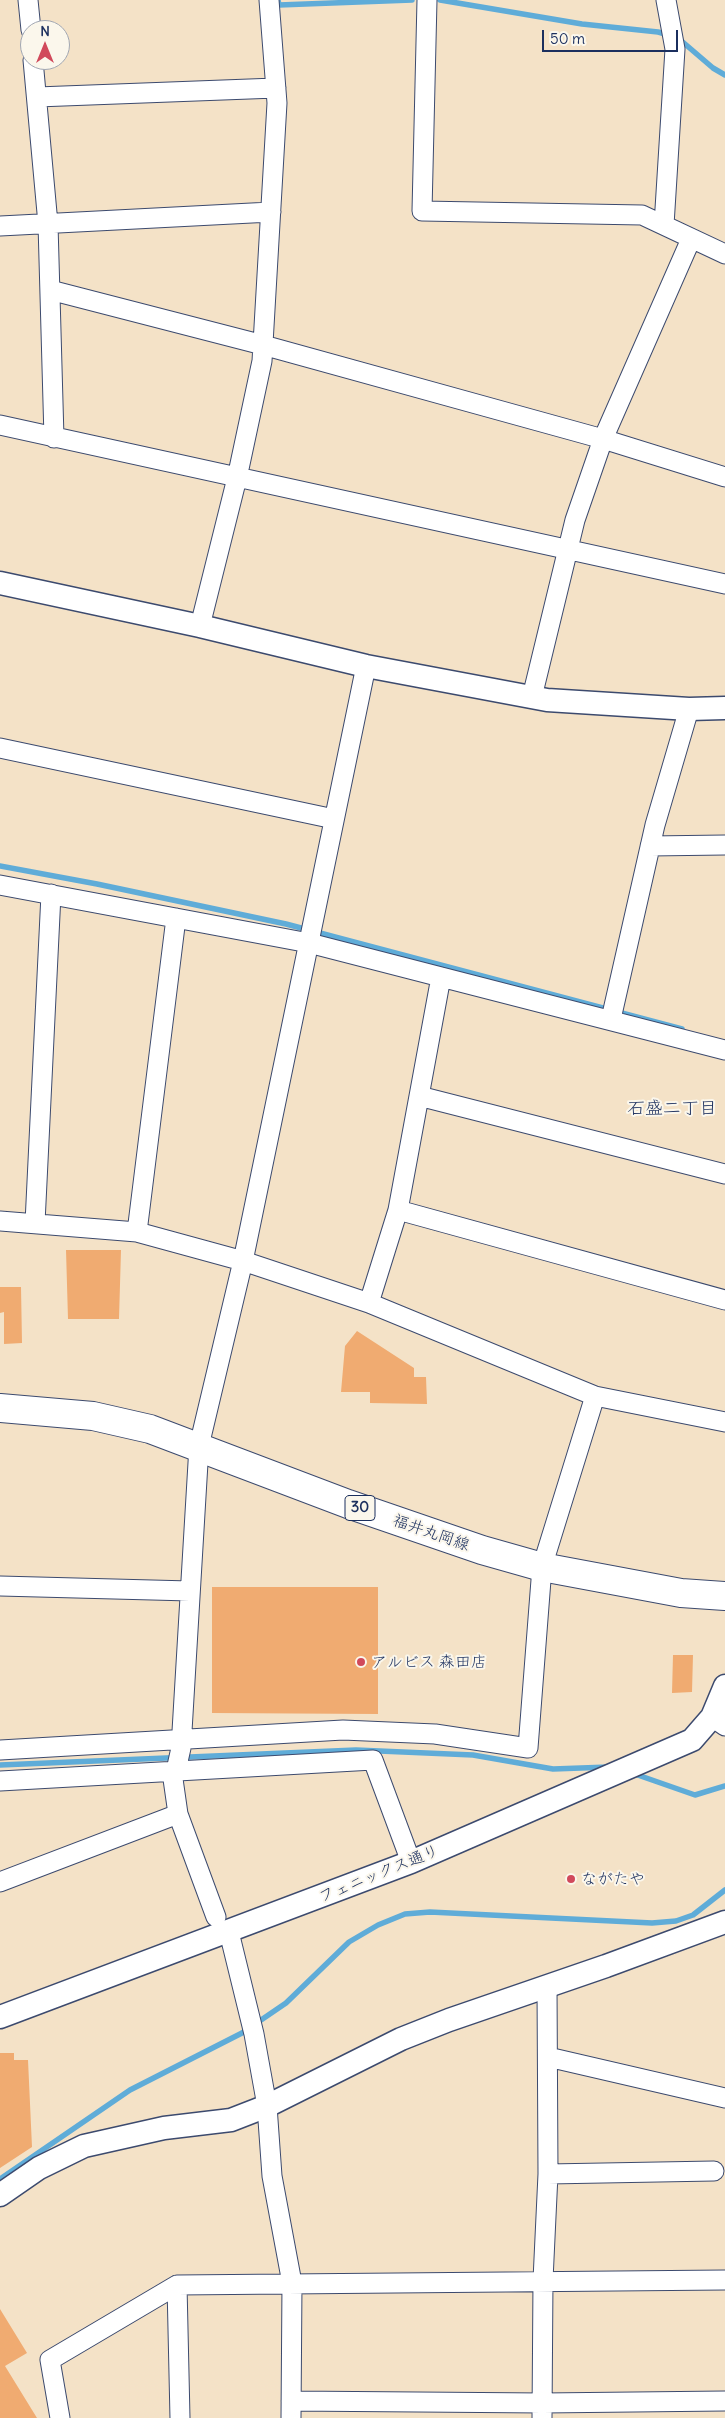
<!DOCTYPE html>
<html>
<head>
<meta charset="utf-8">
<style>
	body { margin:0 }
	#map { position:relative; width:725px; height:2418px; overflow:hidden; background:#f4e2c7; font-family:Delius,sans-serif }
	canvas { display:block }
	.north { position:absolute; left:20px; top:20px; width:50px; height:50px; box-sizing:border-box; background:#fbf7ec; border:1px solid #a1a7b3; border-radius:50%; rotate:0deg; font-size:14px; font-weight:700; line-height:20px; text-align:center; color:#1b2f5e }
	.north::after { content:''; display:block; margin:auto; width:18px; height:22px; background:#d1495b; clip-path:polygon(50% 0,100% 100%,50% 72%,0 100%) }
	.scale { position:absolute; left:542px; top:30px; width:136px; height:22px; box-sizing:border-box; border:2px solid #1b2f5e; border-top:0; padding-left:6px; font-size:15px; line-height:18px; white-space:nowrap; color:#1b2f5e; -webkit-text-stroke:4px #fbf7ec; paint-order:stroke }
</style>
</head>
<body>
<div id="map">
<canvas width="725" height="2418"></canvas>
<div class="north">N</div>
<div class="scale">50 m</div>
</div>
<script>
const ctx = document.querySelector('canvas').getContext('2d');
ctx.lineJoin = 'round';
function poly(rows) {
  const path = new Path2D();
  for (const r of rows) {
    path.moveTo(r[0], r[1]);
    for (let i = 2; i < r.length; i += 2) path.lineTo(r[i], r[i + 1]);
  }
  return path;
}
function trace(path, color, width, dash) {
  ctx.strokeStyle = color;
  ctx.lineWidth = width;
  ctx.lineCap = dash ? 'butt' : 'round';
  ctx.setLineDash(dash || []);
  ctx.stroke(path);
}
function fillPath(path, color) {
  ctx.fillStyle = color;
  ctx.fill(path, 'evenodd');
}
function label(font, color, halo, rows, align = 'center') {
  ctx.font = font + ' Delius,"Klee One",sans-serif';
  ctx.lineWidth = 4;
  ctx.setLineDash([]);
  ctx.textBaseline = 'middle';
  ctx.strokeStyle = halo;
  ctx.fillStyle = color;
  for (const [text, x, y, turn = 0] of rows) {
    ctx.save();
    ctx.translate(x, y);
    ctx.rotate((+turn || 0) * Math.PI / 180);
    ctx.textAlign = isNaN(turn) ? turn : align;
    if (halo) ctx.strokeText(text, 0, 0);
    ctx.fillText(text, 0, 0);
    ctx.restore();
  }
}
trace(poly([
	[278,0,279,5,412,0],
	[440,0,582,24,658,32,669,35],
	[678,38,713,68,725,75],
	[0,866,97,884,286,924,682,1029],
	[0,1765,356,1750,473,1755,553,1769,609,1767],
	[632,1773,695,1795,725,1786],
	[0,2179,130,2090,242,2033,286,2003,349,1942,378,1925,405,1914,430,1912,652,1923,676,1921,693,1915,725,1890]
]), '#5facd8', 5.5);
fillPath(poly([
	[66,1250,121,1250,119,1319,68,1319],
	[0,1287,21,1287,22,1343,4,1344,4,1312,0,1313],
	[357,1331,414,1368,414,1377,426,1377,427,1404,370,1403,370,1392,341,1392,345,1346],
	[212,1587,378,1587,378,1714,212,1713],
	[673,1655,693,1655,692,1692,672,1693],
	[0,2053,14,2053,14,2060,28,2060,32,2147,0,2168],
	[0,2309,27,2353,5,2366,37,2418,0,2418]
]), '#f0ab71');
const minor = poly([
	[28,0,31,30],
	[427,0,422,211,642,215,725,254],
	[33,60,48,224,54,438],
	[37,97,276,88],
	[664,225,675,49,666,0],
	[0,226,271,212],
	[50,290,263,345,603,439,725,477],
	[0,425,725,584],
	[200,626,237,478,262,361,277,103,269,0],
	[532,697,575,520,603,439,691,239],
	[0,748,334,819],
	[650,846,725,845],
	[0,885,309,943,441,977],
	[611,1019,655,825,689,709],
	[419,1096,725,1174],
	[398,1210,725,1300],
	[0,1221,137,1232,243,1261,369,1303,595,1396,725,1422],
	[35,1223,51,894],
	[137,1232,176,918],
	[369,1303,398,1210,441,977,725,1050],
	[0,1586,190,1591],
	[712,1717,725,1726],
	[0,1750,343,1730,435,1734,528,1748,542,1567,595,1396],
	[0,1781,373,1760,411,1862],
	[178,1814,172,1772,177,1766,181,1748,199,1446,243,1261,366,666],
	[0,1882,178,1814,216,1917],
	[229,1932,254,2034,267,2106,272,2176,292,2283,291,2418],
	[548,2057,725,2098],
	[548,2174,714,2171],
	[177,2285,180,2418],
	[291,2401,543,2403,725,2401],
	[60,2418,50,2360,177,2285,725,2280],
	[542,2418,543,2280,548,2174,547,1986]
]);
const tertiary = poly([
	[0,583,200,626,366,666,547,700,689,709,725,708],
	[0,2017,411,1862,692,1740,712,1717,725,1686],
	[0,2195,39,2168,84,2146,164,2128,231,2120,267,2106,401,2039,449,2020,606,1966,725,1922]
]);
const primary = poly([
	[0,1408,93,1416,150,1429,348,1504,482,1550,542,1567,681,1593,725,1596]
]);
trace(minor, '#3c4a6e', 21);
trace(tertiary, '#3c4a6e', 25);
trace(primary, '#3c4a6e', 30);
trace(minor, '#fff', 19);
trace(tertiary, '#fff', 22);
trace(primary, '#fff', 28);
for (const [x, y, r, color] of [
	[361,1662,5,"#d1495b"],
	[571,1879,5,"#d1495b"]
]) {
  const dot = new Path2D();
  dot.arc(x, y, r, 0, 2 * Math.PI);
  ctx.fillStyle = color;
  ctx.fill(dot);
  trace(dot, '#fbf7ec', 2);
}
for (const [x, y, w] of [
	[360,1508,30]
]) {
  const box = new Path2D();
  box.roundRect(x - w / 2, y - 12.5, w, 25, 4);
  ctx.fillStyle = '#fbf7ec';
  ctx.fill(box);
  trace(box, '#1b2f5e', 1);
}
label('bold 15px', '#1b2f5e', null, [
	["30",360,1508]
]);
label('16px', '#1b2f5e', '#fbf7ec', [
	["福井丸岡線",431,1533,19],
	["フェニックス通り",379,1874,-22]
]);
label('16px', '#1b2f5e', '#fbf7ec', [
	["アルビス 森田店",371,1662],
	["ながたや",581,1879]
], 'left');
label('18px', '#1b2f5e', '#fbf7ec', [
	["石盛二丁目",672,1109]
]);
</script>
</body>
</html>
